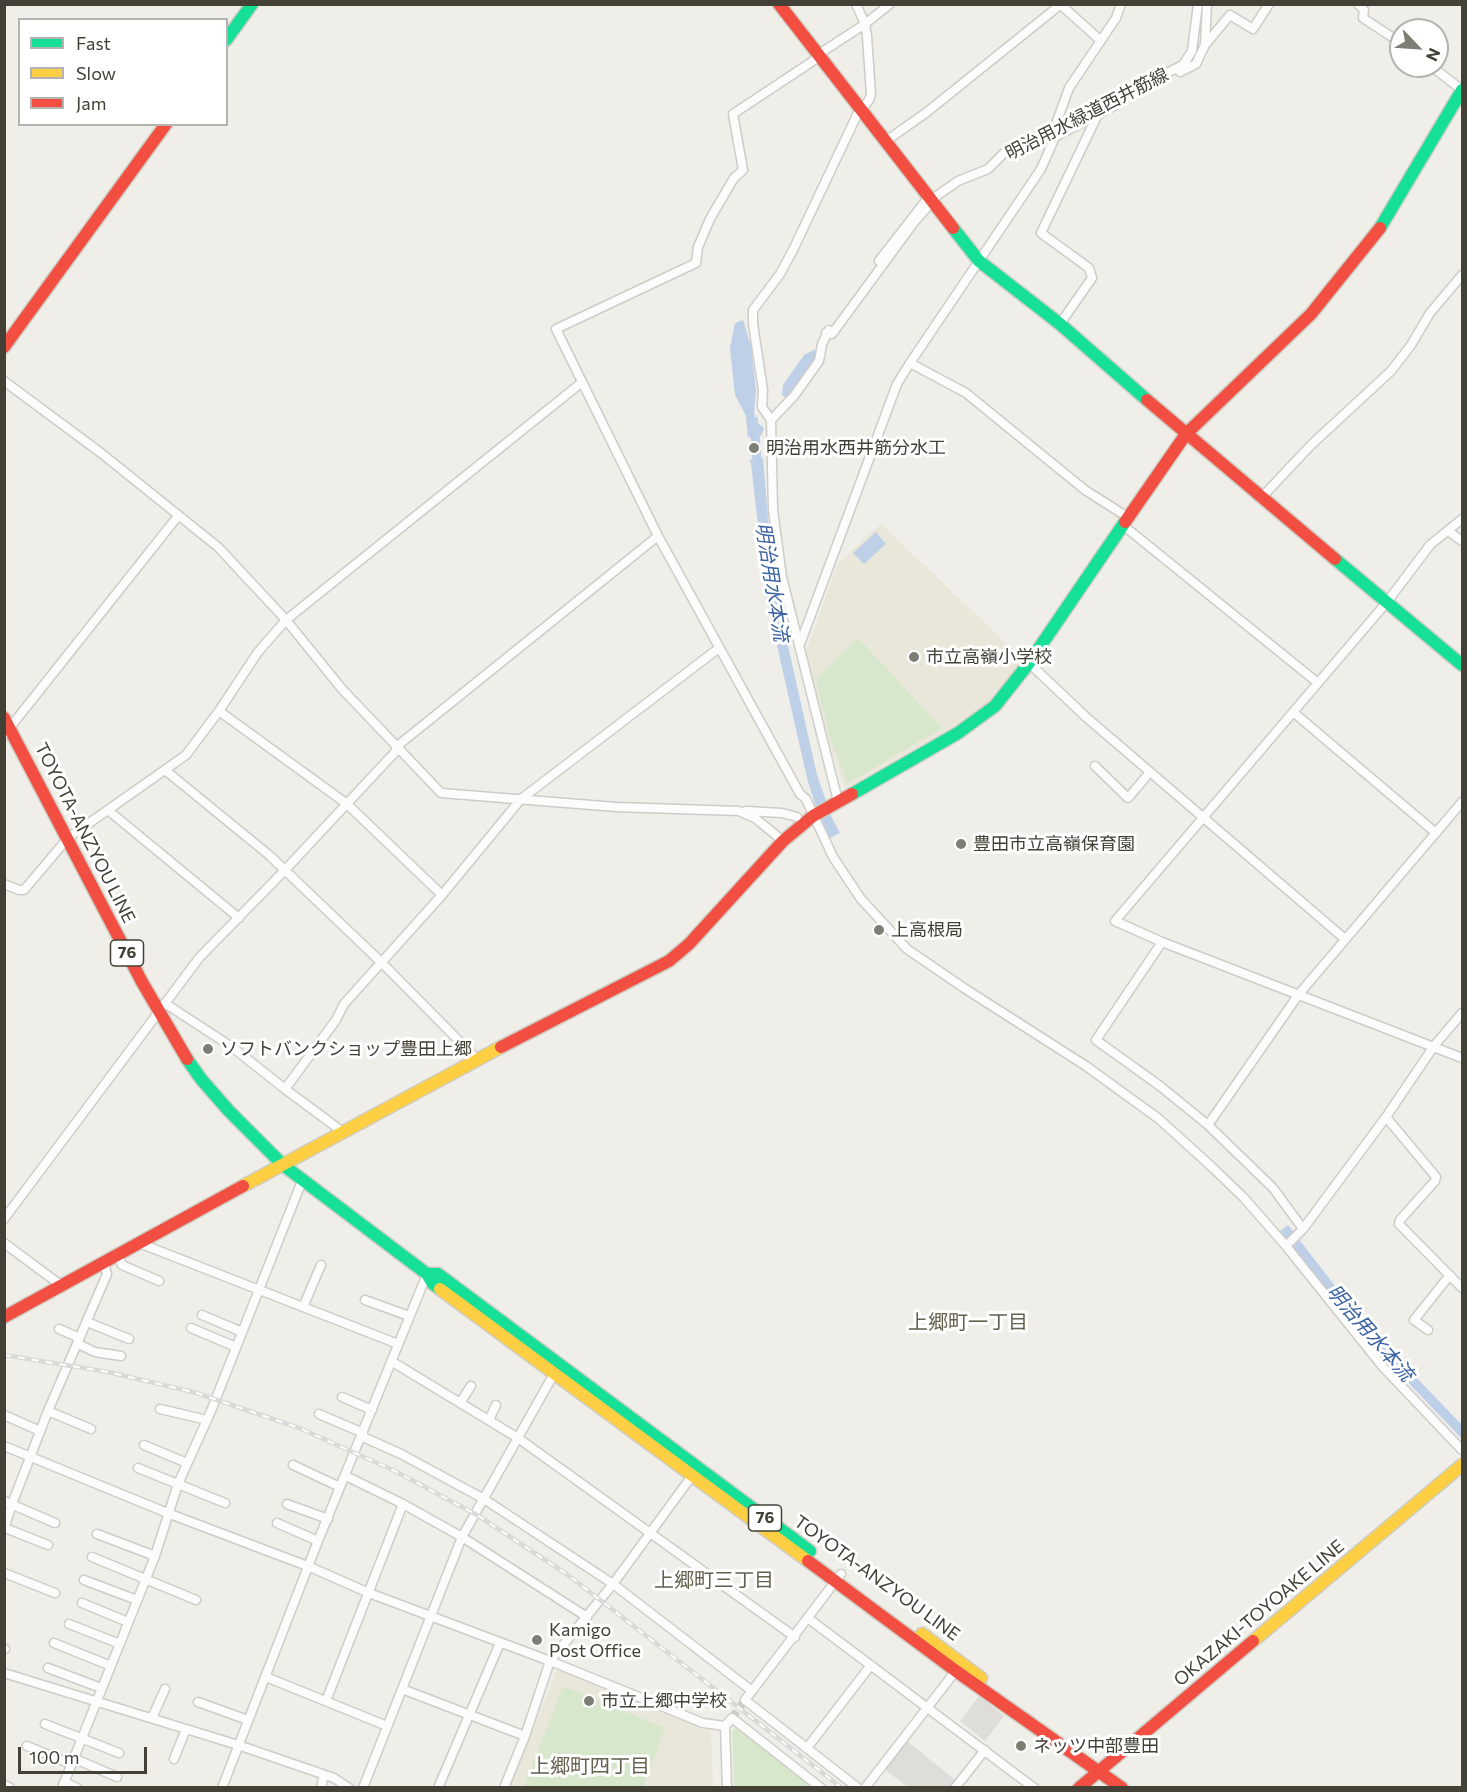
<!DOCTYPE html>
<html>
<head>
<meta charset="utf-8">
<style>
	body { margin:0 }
	#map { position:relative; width:1467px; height:1792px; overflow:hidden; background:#efeee9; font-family:Commissioner,sans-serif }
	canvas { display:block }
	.frame { position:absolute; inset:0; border:6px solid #434136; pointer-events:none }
	.legend { position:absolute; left:18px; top:18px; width:210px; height:108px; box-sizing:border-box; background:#fff; border:2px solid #b4b3af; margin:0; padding:8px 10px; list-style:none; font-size:18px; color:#434136 }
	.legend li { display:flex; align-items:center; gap:12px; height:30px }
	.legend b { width:30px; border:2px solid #b4b3af }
	.north { position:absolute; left:1389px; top:18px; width:60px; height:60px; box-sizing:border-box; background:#fff; border:2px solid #b4b3af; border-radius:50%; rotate:115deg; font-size:16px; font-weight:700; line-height:24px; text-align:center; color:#434136 }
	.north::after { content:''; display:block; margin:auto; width:21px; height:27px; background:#7f7e75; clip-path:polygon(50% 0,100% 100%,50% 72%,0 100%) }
	.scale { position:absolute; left:18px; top:1747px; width:129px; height:27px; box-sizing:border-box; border:3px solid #434136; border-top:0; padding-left:8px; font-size:18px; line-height:21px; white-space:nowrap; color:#434136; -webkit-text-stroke:4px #fff; paint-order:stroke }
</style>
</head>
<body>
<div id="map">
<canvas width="1467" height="1792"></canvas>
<div class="frame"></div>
<ul class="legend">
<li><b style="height:8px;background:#16e098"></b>Fast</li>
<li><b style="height:8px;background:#ffcf43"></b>Slow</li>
<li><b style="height:8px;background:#f24e42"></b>Jam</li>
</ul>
<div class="north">N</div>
<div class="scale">100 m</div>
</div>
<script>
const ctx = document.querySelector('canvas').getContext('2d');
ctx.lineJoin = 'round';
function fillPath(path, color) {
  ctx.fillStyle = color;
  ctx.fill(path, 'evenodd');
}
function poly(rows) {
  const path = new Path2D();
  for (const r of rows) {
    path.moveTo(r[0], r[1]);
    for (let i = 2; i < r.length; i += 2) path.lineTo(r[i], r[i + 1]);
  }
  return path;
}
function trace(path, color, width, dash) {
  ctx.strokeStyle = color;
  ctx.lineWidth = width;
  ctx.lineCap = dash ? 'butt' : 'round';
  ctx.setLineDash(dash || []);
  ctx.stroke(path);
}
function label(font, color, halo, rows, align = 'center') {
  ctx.font = font + ' Commissioner,"Noto Sans JP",sans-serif';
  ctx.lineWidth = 6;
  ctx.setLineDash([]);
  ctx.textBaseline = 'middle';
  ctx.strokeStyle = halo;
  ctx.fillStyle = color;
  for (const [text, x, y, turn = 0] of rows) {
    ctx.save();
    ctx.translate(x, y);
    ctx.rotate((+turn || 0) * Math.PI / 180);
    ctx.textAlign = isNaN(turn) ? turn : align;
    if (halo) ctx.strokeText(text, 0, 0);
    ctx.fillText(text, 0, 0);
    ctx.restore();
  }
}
fillPath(poly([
	[881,524,1026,662,992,700,965,720,845,788,829,744,806,652,838,563],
	[557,1670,711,1732,713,1787,509,1788]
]), '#e9e7d9');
fillPath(poly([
	[858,638,942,728,848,783,831,741,816,680],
	[563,1686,665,1728,643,1787,524,1787],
	[738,1726,812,1787,734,1787,732,1731]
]), '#d7e7cb');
fillPath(poly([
	[979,1696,1004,1716,985,1741,960,1721],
	[906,1740,955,1780,950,1787,908,1787,884,1769]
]), '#deddd9');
fillPath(poly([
	[743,320,751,346,756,391,754,413,745,414,735,395,730,348,735,323],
	[814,350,817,352,815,361,794,392,785,397,782,395,783,385,804,355],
	[758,417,758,423,764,428,761,436,748,437,746,418],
	[763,458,773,579,817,775,832,818,840,833,830,838,817,811,807,778,766,597,751,463,749,460],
	[876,532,886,544,864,564,853,553],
	[1288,1225,1362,1321,1462,1425,1462,1439,1341,1312,1279,1232]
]), '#becfe8');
trace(poly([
	[747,402,755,436,758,471]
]), '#becfe8', 9);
trace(poly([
	[732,1718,745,1700]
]), '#cdcbc5', 8, [8, 4]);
const street = poly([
	[890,4,865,24,819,54,813,61,733,114,743,170,734,178,710,219,698,247,696,263,556,329,658,536,800,794,806,799,833,857,861,899,907,949,964,988,1086,1066,1159,1119,1213,1168,1244,1198,1286,1246,1383,1367,1462,1450],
	[1060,4,1100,40],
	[1358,4,1364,10,1363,18,1401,43],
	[1205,44,1207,4],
	[1431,66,1462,90],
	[1180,72,1196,64,1205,45,1230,15,1253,29,1269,4],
	[1055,137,1116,105],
	[886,141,927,112,1060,5],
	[879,261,928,198],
	[1060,324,1092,278,1089,268,1041,233,1098,114],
	[826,333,832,334,915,221,938,195,958,181,988,169,1003,154,1016,146,1054,129,1183,65,1192,51,1198,4],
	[910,363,966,393,1085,490,1129,518],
	[4,381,101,453,218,547,286,620,342,689,441,793,616,807,739,811,755,818,783,841],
	[771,420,794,396,819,361,822,344,829,330],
	[1262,497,1311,445,1391,371,1411,345,1430,313,1462,275],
	[1462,519,1430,545,1387,602,1115,921,1162,942,1462,1058],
	[1124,526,1318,683],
	[1448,531,1462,541],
	[800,644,897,384,910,363,1041,169,1055,137,1054,129,1069,88,1116,18,1121,4],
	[1029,663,1086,717,1345,939],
	[219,711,347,804,442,895],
	[1293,712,1436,833],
	[4,735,178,516],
	[396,747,658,536],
	[1095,766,1128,798,1150,772],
	[165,770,269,855,382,963,477,1059],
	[838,801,782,577,773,510,771,420,762,407,763,390,753,324,753,310,780,274,793,250,857,115,869,100,871,94,867,36,865,24,856,4],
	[109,811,239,918],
	[746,811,782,813,797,817],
	[4,884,19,890,24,890,68,838,186,755,219,711,258,652,286,620,581,383],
	[1162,942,1096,1040,1160,1086,1208,1125,1273,1188,1303,1229],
	[166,1004,232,1047,285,1089,343,1132],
	[285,1089,336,1020,344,1004,442,895,521,799,719,648],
	[1386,1117,1436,1177,1435,1181,1400,1220,1399,1224,1462,1288],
	[1208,1125,1299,994,1462,802],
	[4,1219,199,958,285,870,398,749],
	[4,1243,62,1286],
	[139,1243,398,1344],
	[1286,1246,1303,1229,1386,1117,1434,1046,1462,1013],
	[118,1255,122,1265,159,1281],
	[365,1300,409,1316],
	[303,1307,321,1265],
	[202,1315,242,1332],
	[87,1322,129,1339],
	[191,1328,236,1347],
	[59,1329,80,1338],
	[1428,1330,1414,1320,1450,1275],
	[78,1344,95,1352,121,1356],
	[391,1361,518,1438,795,1637],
	[342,1397,372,1410],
	[460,1403,471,1386],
	[160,1409,207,1420],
	[48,1411,91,1429],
	[319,1414,363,1433],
	[4,1415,40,1431],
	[489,1420,496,1405],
	[361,1436,401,1454,484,1499,613,1584,752,1691],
	[144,1445,187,1463],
	[4,1446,170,1514,310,1567,369,1593,550,1661,703,1723,725,1726],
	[293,1465,340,1487],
	[138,1468,225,1503],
	[346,1476,403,1504,462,1537,587,1617],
	[4,1501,55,1523],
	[287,1504,328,1519],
	[277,1523,318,1541],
	[5,1528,48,1545],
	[4,1529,12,1504,48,1411,107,1274,104,1263],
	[97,1534,155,1556],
	[92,1557,196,1600],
	[4,1573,55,1593],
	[841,1574,745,1700,858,1788],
	[84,1580,137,1600],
	[82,1603,128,1622],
	[809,1619,1034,1788],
	[69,1624,120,1644],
	[54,1643,111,1666],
	[4,1648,5,1649],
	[48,1668,101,1688],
	[4,1673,238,1745,334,1778,349,1788],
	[266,1677,387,1726],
	[402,1689,525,1736],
	[326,1701,403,1504],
	[198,1702,248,1720],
	[152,1718,165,1689],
	[45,1724,119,1753],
	[27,1746,71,1764],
	[807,1748,871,1665],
	[73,1758,117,1777],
	[174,1759,186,1729],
	[64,1782,77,1788],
	[5,1785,10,1788],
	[62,1788,155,1556,178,1484,211,1411,302,1181],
	[222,1788,318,1541,427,1274],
	[321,1788,324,1775],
	[363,1788,462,1537,555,1372],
	[438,1788,500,1643],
	[504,1788,525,1736,550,1661,613,1584,694,1473],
	[727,1788,725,1726,732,1718,821,1788],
	[865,1788,958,1668],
	[955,1788,985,1750]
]);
const fast = poly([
	[226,40,252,4],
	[953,228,979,261,1060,324,1147,400],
	[1380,228,1462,90],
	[1335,559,1462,665],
	[852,794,958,733,995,706,1029,663,1125,522],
	[187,1059,201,1079,229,1111,283,1165,427,1274,433,1284,440,1289],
	[427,1274,438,1274,810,1551]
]);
const slow = poly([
	[243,1186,501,1047],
	[440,1289,808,1561],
	[922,1634,981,1678],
	[1253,1641,1462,1465]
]);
const jam = poly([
	[779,4,953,228],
	[4,347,166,124],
	[1147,400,1335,559],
	[1125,522,1186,434,1311,314,1380,228],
	[4,718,142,982,187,1059],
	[501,1047,669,961,689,944,783,841,813,816,852,794],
	[4,1317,243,1186],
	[808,1561,956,1671,1122,1788],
	[1079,1788,1253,1641]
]);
trace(street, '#cdccc7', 11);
trace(fast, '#cecdc3', 15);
trace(slow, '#cecdc3', 15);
trace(jam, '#cecdc3', 15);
trace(street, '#fdfcfc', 8);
trace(fast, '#16e098', 12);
trace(slow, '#ffcf43', 12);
trace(jam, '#f24e42', 12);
const rail = poly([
	[4,1355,108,1372,197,1393,299,1428,393,1470,477,1515,568,1575,842,1788]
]);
trace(rail, '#d9d9d8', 4.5);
trace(rail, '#fff', 2, [7]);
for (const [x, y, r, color] of [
	[754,448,6,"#7f7e75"],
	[914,657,6,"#7f7e75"],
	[961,844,6,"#7f7e75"],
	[879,930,6,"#7f7e75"],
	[208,1049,6,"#7f7e75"],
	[537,1640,6,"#7f7e75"],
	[589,1701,6,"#7f7e75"],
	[1021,1746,6,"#7f7e75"]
]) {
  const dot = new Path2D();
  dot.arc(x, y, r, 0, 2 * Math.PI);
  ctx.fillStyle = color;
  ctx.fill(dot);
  trace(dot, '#fff', 2);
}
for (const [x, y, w] of [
	[127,953,33],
	[765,1518,33]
]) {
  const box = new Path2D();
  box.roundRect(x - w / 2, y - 13, w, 26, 4.5);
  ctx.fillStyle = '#fff';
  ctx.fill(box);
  trace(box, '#434136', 1.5);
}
label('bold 16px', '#434136', null, [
	["76",127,953],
	["76",765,1518]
]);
label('18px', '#434136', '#fff', [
	["明治用水緑道西井筋線",1087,114,-27],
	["TOYOTA-ANZYOU LINE",85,833,63],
	["TOYOTA-ANZYOU LINE",877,1578,36],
	["OKAZAKI-TOYOAKE LINE",1259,1613,-40]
]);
label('18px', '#434136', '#fff', [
	["明治用水西井筋分水工",766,448],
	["市立高嶺小学校",926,657],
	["豊田市立高嶺保育園",973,844],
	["上高根局",891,930],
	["ソフトバンクショップ豊田上郷",220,1049],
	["Kamigo",549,1630],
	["Post Office",549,1651],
	["市立上郷中学校",601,1701],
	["ネッツ中部豊田",1033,1746]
], 'left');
label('italic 20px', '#3b63a3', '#fff', [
	["明治用水本流",772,582,81],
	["明治用水本流",1370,1333,49]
]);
label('20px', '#65614f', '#fff', [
	["上郷町一丁目",968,1322],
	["上郷町三丁目",714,1580],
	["上郷町四丁目",590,1766]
]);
</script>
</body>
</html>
